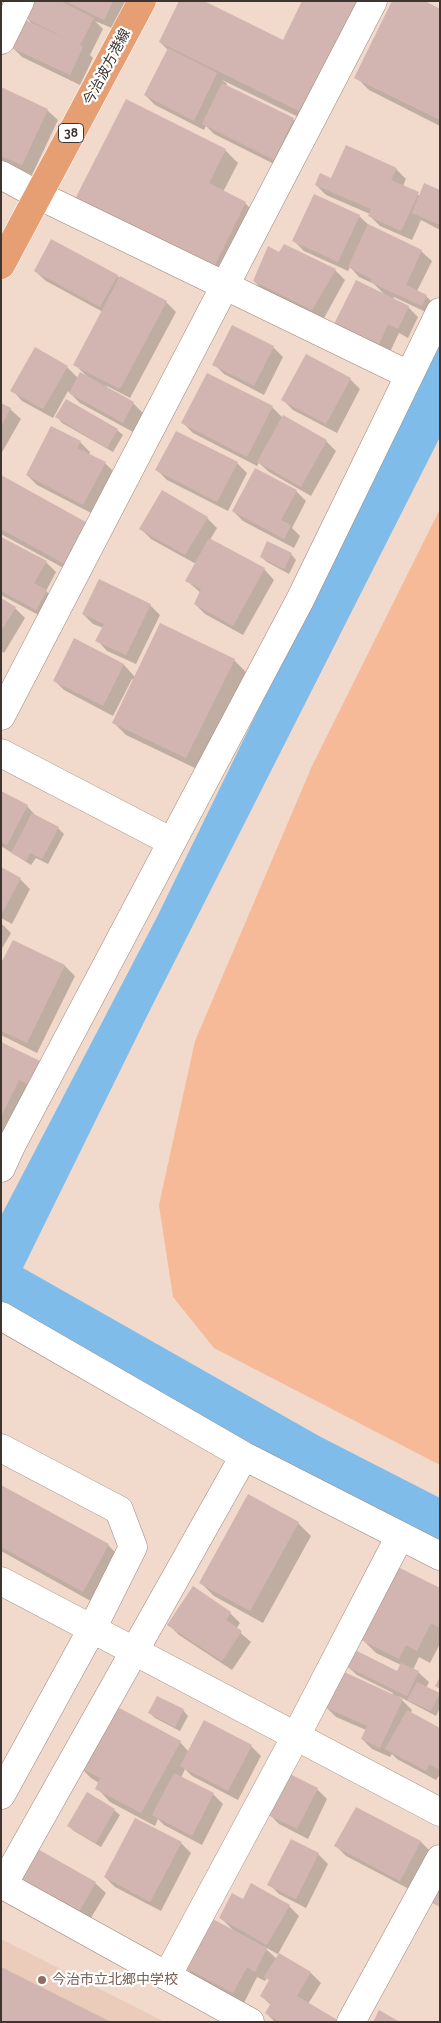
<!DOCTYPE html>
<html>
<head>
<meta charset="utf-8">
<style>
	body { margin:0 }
	#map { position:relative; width:441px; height:2023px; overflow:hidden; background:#f1d9cb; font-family:Raleway,sans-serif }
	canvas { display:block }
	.frame { position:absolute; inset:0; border:2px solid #3f3530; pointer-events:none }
</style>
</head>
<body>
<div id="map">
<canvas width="441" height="2023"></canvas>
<div class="frame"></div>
</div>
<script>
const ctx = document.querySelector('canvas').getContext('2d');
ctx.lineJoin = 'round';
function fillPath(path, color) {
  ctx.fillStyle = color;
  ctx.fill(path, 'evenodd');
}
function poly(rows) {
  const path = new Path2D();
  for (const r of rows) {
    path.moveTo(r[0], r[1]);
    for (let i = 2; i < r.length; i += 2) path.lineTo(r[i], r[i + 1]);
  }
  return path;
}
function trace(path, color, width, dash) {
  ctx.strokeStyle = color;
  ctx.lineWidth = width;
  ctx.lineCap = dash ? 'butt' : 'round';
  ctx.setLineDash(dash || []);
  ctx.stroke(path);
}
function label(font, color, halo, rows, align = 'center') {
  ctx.font = font + ' Raleway,"Noto Sans JP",sans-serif';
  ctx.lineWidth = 4.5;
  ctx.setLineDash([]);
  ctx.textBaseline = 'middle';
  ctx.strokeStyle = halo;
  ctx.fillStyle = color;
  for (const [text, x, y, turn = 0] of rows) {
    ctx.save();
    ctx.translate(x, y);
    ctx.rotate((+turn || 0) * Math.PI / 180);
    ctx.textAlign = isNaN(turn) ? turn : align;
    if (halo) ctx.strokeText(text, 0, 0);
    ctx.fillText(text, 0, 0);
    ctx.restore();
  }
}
fillPath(poly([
	[1,1939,165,2022,1,2022]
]), '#ebccbb');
fillPath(poly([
	[440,509,440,1465,214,1348,173,1297,159,1205,195,1041,312,766]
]), '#f6ba98');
fillPath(poly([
	[440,331,440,437,148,1014,23,1268,319,1436,440,1498,440,1544,245,1441,1,1302,1,1216,157,917,360,501]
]), '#80bcea');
fillPath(poly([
	[34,1,126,1,128,3,114,29,95,21,103,29,90,55,93,58,80,85,22,57,12,47,33,25,26,17],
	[440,10,440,126,369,90,356,77],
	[284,41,317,126,222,80,227,84,226,86,293,119,304,129,284,169,214,134,206,126,204,130,155,105,145,95,168,50,160,42],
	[1,88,47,110,58,120,32,175,1,160],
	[225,150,238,163,223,192,245,203,258,216,225,283,88,214],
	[396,169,406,179,403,186,420,196,440,191,440,230,421,220,412,240,380,226,370,216,370,214,326,195,316,185],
	[359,216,370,226,421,251,432,261,417,291,426,296,436,306,432,315,394,297,393,300,408,307,418,317,408,338,399,333,388,356,345,335,386,296,374,284,359,277,350,267,348,271,304,251,294,241],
	[280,253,335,270,345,280,323,320,264,291,254,281],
	[35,271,117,276,166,302,176,312,130,398,107,386,106,388,133,403,143,413,133,432,80,403,68,391,53,418,22,401,12,390,67,367,78,378,88,377,75,365,103,312,46,281],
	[273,347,283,357,264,395,224,374,214,364],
	[350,379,360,389,337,433,293,410,283,400],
	[1,404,10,409,21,419,1,454],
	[272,407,283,418,326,441,336,451,311,496,269,472,259,463,257,466,193,433,183,423],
	[57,417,117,430,123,435,113,452,62,423],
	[80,442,90,452,89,455,105,463,115,473,93,514,37,485,27,475],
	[237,463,247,473,228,511,167,480,157,470],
	[1,477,84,579,1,534],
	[296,491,306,501,292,528,300,536,294,548,243,521,233,511],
	[207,518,217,528,210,540,264,569,274,580,243,635,205,614,195,604,201,593,187,581,196,564,151,539,141,529],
	[1,538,46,562,56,572,46,591,57,601,46,619,1,595],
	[291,554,296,560,289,574,267,562,261,557],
	[1,599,15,608,25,618,4,653,1,651],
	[150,605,160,615,136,664,107,651,97,640,103,628,93,624,83,614],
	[75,640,124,665,135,677,234,660,247,673,199,770,126,735,113,722,134,680,132,679,113,716,64,690,54,680],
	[1,792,27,806,37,817,58,828,64,834,48,864,36,858,31,865,1,846],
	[1,869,20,879,30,889,12,924,1,918],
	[1,923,11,933,1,950],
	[13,941,65,966,75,976,37,1053,1,1035,1,966],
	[1,1043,39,1062,49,1072,7,1134,1,1131],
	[1,1487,108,1545,121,1558,96,1604,1,1551],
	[298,1523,311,1536,263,1623,214,1596,201,1583],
	[440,1590,440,1644,430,1663,419,1657,413,1670,418,1672,429,1682,426,1688,440,1694,440,1708,436,1716,398,1696,412,1710,410,1714,440,1729,440,1774,436,1780,397,1759,392,1754,390,1757,372,1749,362,1739,366,1730,336,1717,326,1707,392,1695,393,1693,357,1675,346,1665,398,1672,401,1665,376,1653,363,1640],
	[230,1613,240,1623,236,1629,251,1642,232,1670,179,1635,169,1625],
	[183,1710,188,1716,180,1731,155,1718,150,1713],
	[180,1742,189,1752,251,1746,261,1756,238,1800,192,1776,185,1769,181,1778,213,1794,223,1804,202,1845,164,1825,158,1819,155,1826,110,1802,97,1788,99,1783,91,1778,78,1765],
	[317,1789,327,1799,308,1839,279,1824,269,1814],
	[356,1808,421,1842,431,1852,411,1890,346,1856,336,1846],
	[114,1810,120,1815,101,1847,74,1831,69,1826],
	[291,1841,318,1854,328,1864,306,1908,279,1894,269,1884],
	[181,1843,191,1853,161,1911,115,1887,105,1877],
	[95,1883,106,1893,89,1921,28,1887],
	[243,1901,289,1906,299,1916,278,1954,311,1973,321,1983,308,2004,339,2022,275,2022,266,2013,271,2005,261,1996,270,1981,267,1978,265,1981,257,1977,244,2003,194,1976,184,1966,233,1930,221,1918],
	[267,1948,279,1955,277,1959,266,1949]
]), '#0003');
fillPath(poly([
	[33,1,60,1,94,18,80,45,83,47,70,75,10,47,23,19,70,40,25,18],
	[65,1,113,1,104,20],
	[179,1,204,1,283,40,302,1,359,1,303,113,159,42],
	[392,1,425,1,440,9,440,120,354,78],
	[168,48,217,73,194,121,144,95],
	[222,83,294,118,274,160,202,124],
	[1,87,48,109,22,165,1,156],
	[126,99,226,149,209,183,246,202,212,271,74,201],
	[346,145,397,168,391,180,419,192,401,231,368,216,371,209,315,185,320,173,331,178],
	[424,183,440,190,440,225,412,213],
	[314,194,360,215,338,262,292,241],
	[368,224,422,250,406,285,427,295,422,306,370,282,372,279,348,267],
	[51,239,118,275,100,307,34,271],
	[284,244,336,269,312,310,253,281,268,246,279,252],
	[120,276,167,301,120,389,73,365],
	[356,280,409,306,398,329,388,324,378,347,333,326],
	[232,325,274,346,254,386,212,365],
	[35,347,68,366,43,409,10,391],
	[306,354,351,378,326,424,281,400],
	[80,372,134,402,123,423,69,393],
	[207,373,273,406,247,457,181,423],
	[66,399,118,429,107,448,55,417],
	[1,403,11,408,1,426],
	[283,415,327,440,301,487,257,462],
	[51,426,81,441,77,448,106,462,83,505,26,475],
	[176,431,238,462,217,502,155,470],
	[255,468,297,490,281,520,291,525,284,539,232,511],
	[1,475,93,526,70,567,1,529],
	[162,490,208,517,185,555,139,529],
	[1,537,47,561,34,583,47,590,36,610,1,591],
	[209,538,265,568,233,626,194,604,201,589,185,581],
	[267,541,292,553,284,569,260,557],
	[99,579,151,604,126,655,95,641,104,624,82,614],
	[1,598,16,607,1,631],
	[160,623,235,659,186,758,112,723],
	[74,638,124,664,103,706,53,681],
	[1,791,28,805,7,845,1,842],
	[32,813,59,827,42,859,30,853,26,861,11,853],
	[1,867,21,878,1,915],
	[13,940,65,965,27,1043,1,1031,1,963],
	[1,1042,40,1061,28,1084,19,1080,1,1117],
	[1,1485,109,1544,83,1592,1,1547],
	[248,1494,299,1522,250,1611,199,1583],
	[398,1567,440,1588,440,1628,431,1623,417,1651,406,1645,399,1659,361,1640],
	[193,1586,231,1612,226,1620,242,1631,222,1661,167,1625],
	[353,1649,397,1671,401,1663,419,1671,407,1696,345,1666],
	[342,1671,403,1699,380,1748,361,1739,367,1726,325,1707],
	[440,1677,440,1689,435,1686],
	[417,1682,440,1693,431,1711,407,1700],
	[157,1696,184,1709,175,1727,148,1713],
	[110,1703,181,1741,141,1813,95,1789,100,1778,76,1766],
	[407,1710,440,1728,440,1770,429,1764,426,1771,385,1749],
	[204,1720,252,1745,228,1791,180,1766],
	[174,1773,214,1793,192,1836,152,1815],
	[288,1773,318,1788,297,1829,268,1815],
	[87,1792,115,1809,96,1843,67,1826],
	[356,1807,421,1841,400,1881,334,1846],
	[135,1818,182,1842,150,1902,104,1877],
	[291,1839,319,1853,296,1899,267,1885],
	[34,1847,96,1882,79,1912,17,1877],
	[251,1883,290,1905,267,1945,219,1918,232,1893,243,1899],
	[440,1888,440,1907,432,1903],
	[209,1917,267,1948,255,1972,247,1967,233,1993,182,1966],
	[279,1953,311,1972,297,1996,341,2022,280,2022,265,2013,271,2003,260,1996,269,1980,264,1977],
	[1,1967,111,2022,1,2022],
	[379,2010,400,2022,373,2022]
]), '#d2b5b1');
const minor = poly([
	[1,40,20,1],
	[1,175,38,195,409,375],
	[1,716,373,1],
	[1,753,172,842],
	[1,1168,11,1146,300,600,440,312],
	[1,1316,244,1456,440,1556],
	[1,1448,119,1510,133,1547,92,1629,1,1795],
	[244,1456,3,1885,250,2022],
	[1,1581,440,1812],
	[167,1976,296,1736,400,1536],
	[351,2022,440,1859]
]);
const major = poly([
	[1,265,142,1]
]);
trace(minor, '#9d8679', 29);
trace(major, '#fff', 29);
trace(minor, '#fff', 28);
trace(major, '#e69e73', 28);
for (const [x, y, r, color] of [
	[42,1980,5,"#8d6e63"]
]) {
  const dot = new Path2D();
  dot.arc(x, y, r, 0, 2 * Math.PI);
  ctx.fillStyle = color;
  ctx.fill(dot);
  trace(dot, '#fff', 2);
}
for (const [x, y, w] of [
	[71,133,25]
]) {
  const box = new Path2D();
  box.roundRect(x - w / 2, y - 9.5, w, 19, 4);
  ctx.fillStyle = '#fff';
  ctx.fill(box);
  trace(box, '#3f3530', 1);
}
label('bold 12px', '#3f3530', null, [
	["38",71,133]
]);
label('14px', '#3f3530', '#fff', [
	["今治波方港線",107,67,-62]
]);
label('14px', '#785e54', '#fff', [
	["今治市立北郷中学校",52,1980]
], 'left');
</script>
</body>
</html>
